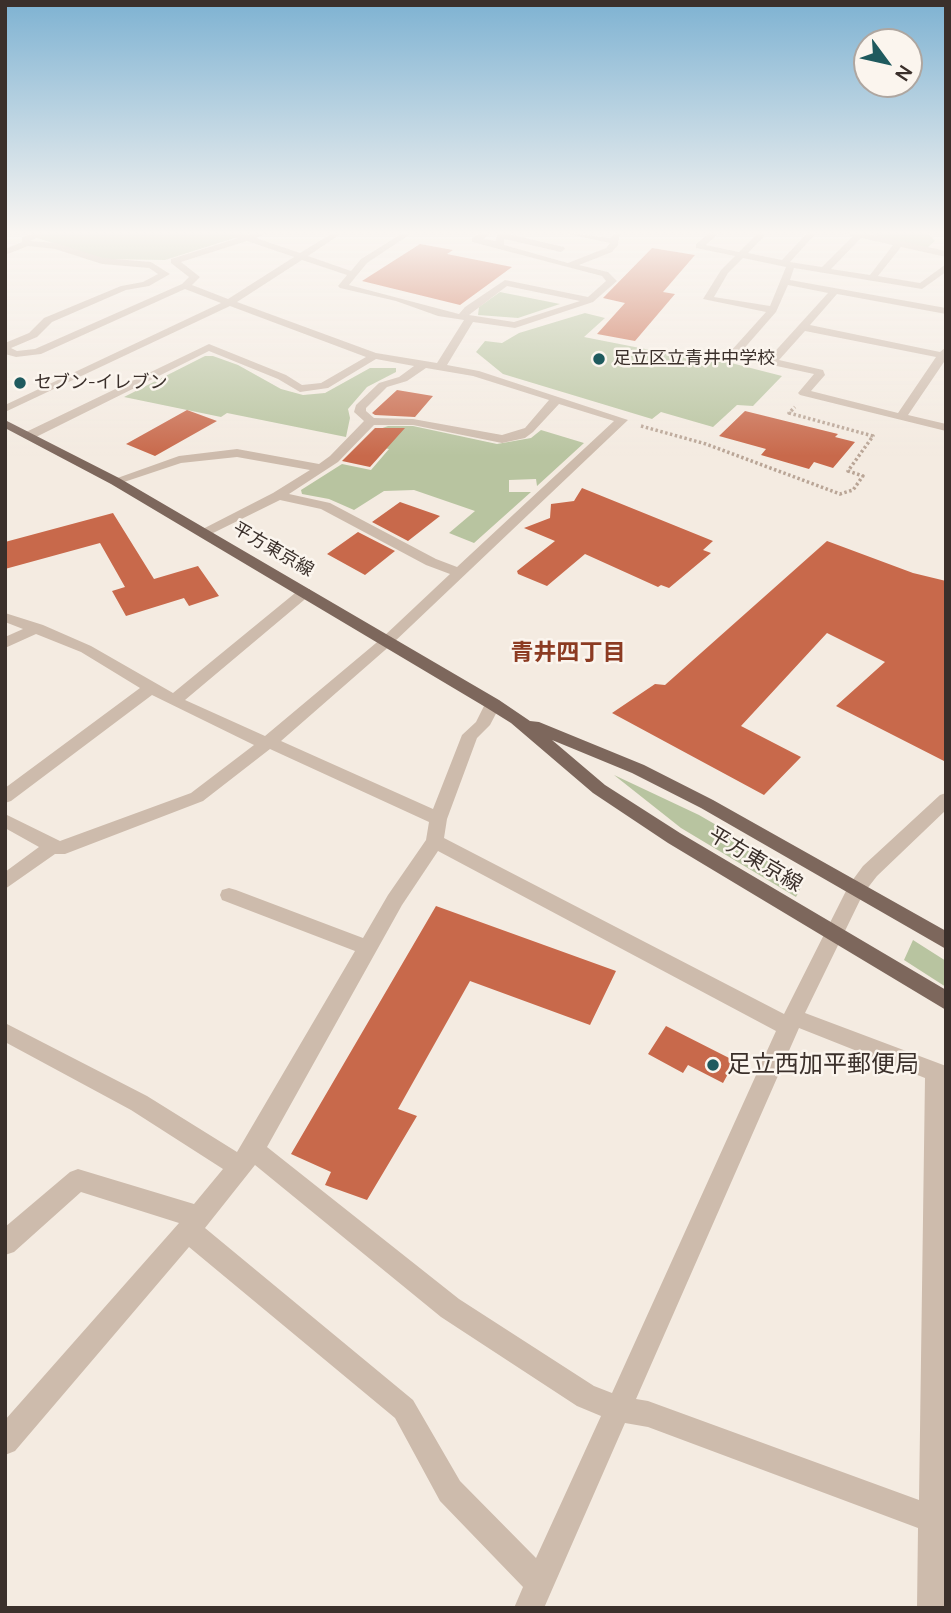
<!DOCTYPE html>
<html>
<head>
<meta charset="utf-8">
<style>
	body { margin:0 }
	#map { position:relative; width:951px; height:1613px; overflow:hidden; background:#f4ebe1; font-family:Manrope,sans-serif }
	canvas { display:block }
	.frame { position:absolute; inset:0; border:7px solid #3b302b; pointer-events:none }
	.north { position:absolute; left:853px; top:28px; width:70px; height:70px; box-sizing:border-box; background:#fbf5ee; border:2px solid #aea6a0; border-radius:50%; rotate:123deg; font-size:19px; font-weight:700; line-height:28px; text-align:center; color:#3b302b }
	.north::after { content:''; display:block; margin:auto; width:24px; height:32px; background:#1f5a5e; clip-path:polygon(50% 0,100% 100%,50% 72%,0 100%) }
</style>
</head>
<body>
<div id="map">
<canvas width="951" height="1613"></canvas>
<div class="frame"></div>
<div class="north">N</div>
</div>
<script>
const ctx = document.querySelector('canvas').getContext('2d');
ctx.lineJoin = 'round';
function fillPath(path, color) {
  ctx.fillStyle = color;
  ctx.fill(path, 'evenodd');
}
function poly(rows) {
  const path = new Path2D();
  for (const r of rows) {
    path.moveTo(r[0], r[1]);
    for (let i = 2; i < r.length; i += 2) path.lineTo(r[i], r[i + 1]);
  }
  return path;
}
function trace(path, color, width, dash) {
  ctx.strokeStyle = color;
  ctx.lineWidth = width;
  ctx.lineCap = dash ? 'butt' : 'round';
  ctx.setLineDash(dash || []);
  ctx.stroke(path);
}
function label(font, color, halo, rows, align = 'center') {
  ctx.font = font + ' Manrope,"Noto Sans JP",sans-serif';
  ctx.lineWidth = 5;
  ctx.setLineDash([]);
  ctx.textBaseline = 'middle';
  ctx.strokeStyle = halo;
  ctx.fillStyle = color;
  for (const [text, x, y, turn = 0] of rows) {
    ctx.save();
    ctx.translate(x, y);
    ctx.rotate((+turn || 0) * Math.PI / 180);
    ctx.textAlign = isNaN(turn) ? turn : align;
    if (halo) ctx.strokeText(text, 0, 0);
    ctx.fillText(text, 0, 0);
    ctx.restore();
  }
}
fillPath(poly([
	[53,231,257,231,165,260,103,259,34,237],
	[881,231,926,231,935,241,927,248,880,238,876,234],
	[500,292,560,304,518,318,478,315,479,307],
	[585,313,605,318,584,337,696,359,700,355,782,376,753,406,737,405,713,427,661,412,652,419,503,374,476,352,485,341,502,343,519,333],
	[205,356,213,356,238,365,281,389,303,395,325,393,370,368,396,368,396,372,367,387,348,409,350,418,346,437,227,413,221,417,124,397],
	[388,426,413,426,497,444,531,438,541,430,584,443,537,486,536,479,509,480,509,492,531,492,474,543,449,533,475,511,414,490,384,491,354,510,329,499,302,494,301,490,342,464,371,470,389,449,362,443,374,431],
	[614,775,699,815,806,877,796,897,681,828],
	[913,940,946,961,946,987,904,960]
]), '#b8c4a0');
fillPath(poly([
	[420,244,453,250,447,254,512,267,460,305,362,281],
	[652,248,695,255,663,292,675,294,635,341,597,334,625,303,603,298],
	[397,390,433,396,415,417,375,415,372,413],
	[187,410,217,421,155,456,126,444],
	[745,411,838,434,835,437,855,442,833,468,814,462,809,469,761,455,766,449,719,436],
	[375,428,405,428,370,467,342,461],
	[582,488,713,541,703,550,711,553,669,588,661,585,658,587,585,554,547,586,518,574,517,571,555,541,524,528,550,518,551,504,574,501],
	[400,502,440,516,408,541,372,522],
	[113,513,154,579,198,566,219,596,189,606,184,598,126,616,112,591,125,587,100,543,5,569,5,542],
	[358,532,395,551,365,575,327,554],
	[827,541,913,573,946,581,946,762,836,706,885,662,827,633,741,726,801,757,764,795,612,713,655,684,665,685],
	[436,906,616,971,590,1025,470,981,398,1109,417,1116,367,1200,325,1185,331,1172,291,1154],
	[666,1026,735,1061,723,1083,688,1065,683,1073,648,1054]
]), '#c8694b');
trace(poly([
	[641,426,706,444,840,494,853,490,863,476,848,471,873,436,789,413,795,407]
]), '#b9a596', 3.5, [2.5, 2.5]);
fillPath(poly([
	[41,231,53,231,30,241,56,243,103,258,151,262,170,274,149,286,126,290,52,322,37,337,11,348,17,351,35,349,182,284,189,277,171,263,171,259,238,238,224,231,247,235,272,231,256,238,300,253,336,231,345,231,308,256,351,271,361,259,406,231,415,231,367,263,349,285,459,314,465,307,505,280,588,297,606,281,602,276,472,242,472,238,484,231,494,231,483,239,496,241,497,233,512,231,508,234,564,247,565,249,561,252,504,239,504,245,568,263,606,248,610,243,554,231,610,238,617,231,626,231,619,237,618,245,612,252,579,265,608,272,617,281,593,302,515,328,473,322,447,365,479,371,628,420,392,644,281,741,433,809,462,735,476,722,487,700,499,700,501,704,490,725,477,738,447,819,444,838,784,1014,849,885,863,866,940,795,946,793,946,810,877,876,863,894,805,1013,946,1066,946,1608,917,1608,918,1528,648,1427,625,1423,544,1608,514,1608,523,1587,440,1501,395,1418,189,1247,15,1451,5,1455,5,1420,179,1223,81,1192,14,1252,5,1255,5,1227,70,1172,78,1169,194,1204,223,1169,131,1110,5,1042,5,1023,147,1096,237,1152,355,951,222,900,220,895,222,890,229,888,236,890,363,938,388,895,426,840,429,822,270,749,203,801,65,854,55,854,5,889,5,872,39,847,5,828,5,814,60,841,191,793,254,745,152,695,11,801,5,803,5,788,140,688,81,652,36,634,5,648,5,637,23,629,5,622,5,613,43,625,91,646,173,693,300,589,310,589,310,595,185,700,265,736,382,638,450,574,426,565,321,509,280,500,207,536,202,537,195,533,273,493,310,470,237,457,181,463,115,485,109,481,179,456,237,449,319,464,330,456,364,421,354,412,356,405,379,383,399,377,414,366,376,359,328,388,300,392,278,379,209,351,34,438,26,438,26,432,209,344,286,375,302,385,321,383,366,357,230,306,5,412,5,405,221,303,185,289,41,354,16,357,5,354,5,343,29,333,44,318,121,286,143,282,158,274,149,268,102,264,55,249,28,246,5,255,5,249,22,242,22,237,41,231],
	[247,241,294,257,228,299,192,285,200,277,181,262,247,241],
	[302,260,347,275,338,286,340,288,396,301,438,316,464,320,437,363,376,353,237,302,302,260],
	[507,286,580,301,514,322,469,315,507,286],
	[426,368,473,376,549,400,525,428,502,435,413,419,374,418,366,411,366,408,387,387,407,381,426,368],
	[559,404,614,421,457,567,436,559,330,503,289,494,338,462,374,425,413,425,502,443,525,438,533,432,559,404],
	[438,851,776,1031,612,1393,594,1386,459,1299,267,1147,402,905,438,851],
	[799,1028,925,1078,919,1500,648,1401,636,1399,799,1028],
	[255,1165,441,1317,577,1406,601,1416,536,1558,460,1481,413,1400,205,1228,255,1165],
	[712,231,721,231,706,245,739,252,760,231,769,231,748,253,782,260,809,231,818,231,790,262,822,267,853,236,836,231,860,232,946,251,946,257,901,247,878,276,920,283,946,264,946,272,922,289,794,268,790,280,946,308,946,314,837,294,810,325,940,352,946,347,946,359,908,415,946,424,946,431,800,395,798,393,814,374,730,356,730,352,766,312,703,299,721,270,735,256,696,248,696,244,712,231],
	[861,238,893,245,870,275,831,269,861,238],
	[743,258,786,267,770,306,714,297,728,273,743,258],
	[788,285,828,293,769,358,741,352,776,312,788,285],
	[805,331,936,357,898,413,811,391,825,375,823,370,779,360,805,331]
]), '#cdbbac');
fillPath(poly([
	[5,420,119,478,499,700,530,721,539,722,644,765,713,800,946,931,946,949,701,808,632,773,552,740,605,785,680,833,946,990,946,1010,668,843,593,793,511,723,487,708,111,484,5,428,5,420]
]), '#7d675c');
const sky = ctx.createLinearGradient(0, 0, 0, 456);
sky.addColorStop(0, '#7eb2d2');
sky.addColorStop(0.51, '#faf6f2');
sky.addColorStop(1, '#faf6f200');
ctx.fillStyle = sky;
ctx.fillRect(0, 0, 951, 456);
for (const [x, y, r, color] of [
	[599,359,7,"#1f5a5e"],
	[20,383,7,"#1f5a5e"],
	[713,1065,7,"#1f5a5e"]
]) {
  const dot = new Path2D();
  dot.arc(x, y, r, 0, 2 * Math.PI);
  ctx.fillStyle = color;
  ctx.fill(dot);
  trace(dot, '#fbf5ee', 2.5);
}
label('18px', '#3b302b', '#fbf5ee', [
	["足立区立青井中学校",613,359],
	["セブン-イレブン",34,383]
], 'left');
label('18px', '#3b302b', '#fbf5ee', [
	["平方東京線",273,550,30]
]);
label('21px', '#3b302b', '#fbf5ee', [
	["平方東京線",755,860,31]
]);
label('bold 23px', '#8c3b22', '#fbf5ee', [
	["青井四丁目",568,654]
]);
label('24px', '#3b302b', '#fbf5ee', [
	["足立西加平郵便局",727,1065]
], 'left');
</script>
</body>
</html>
